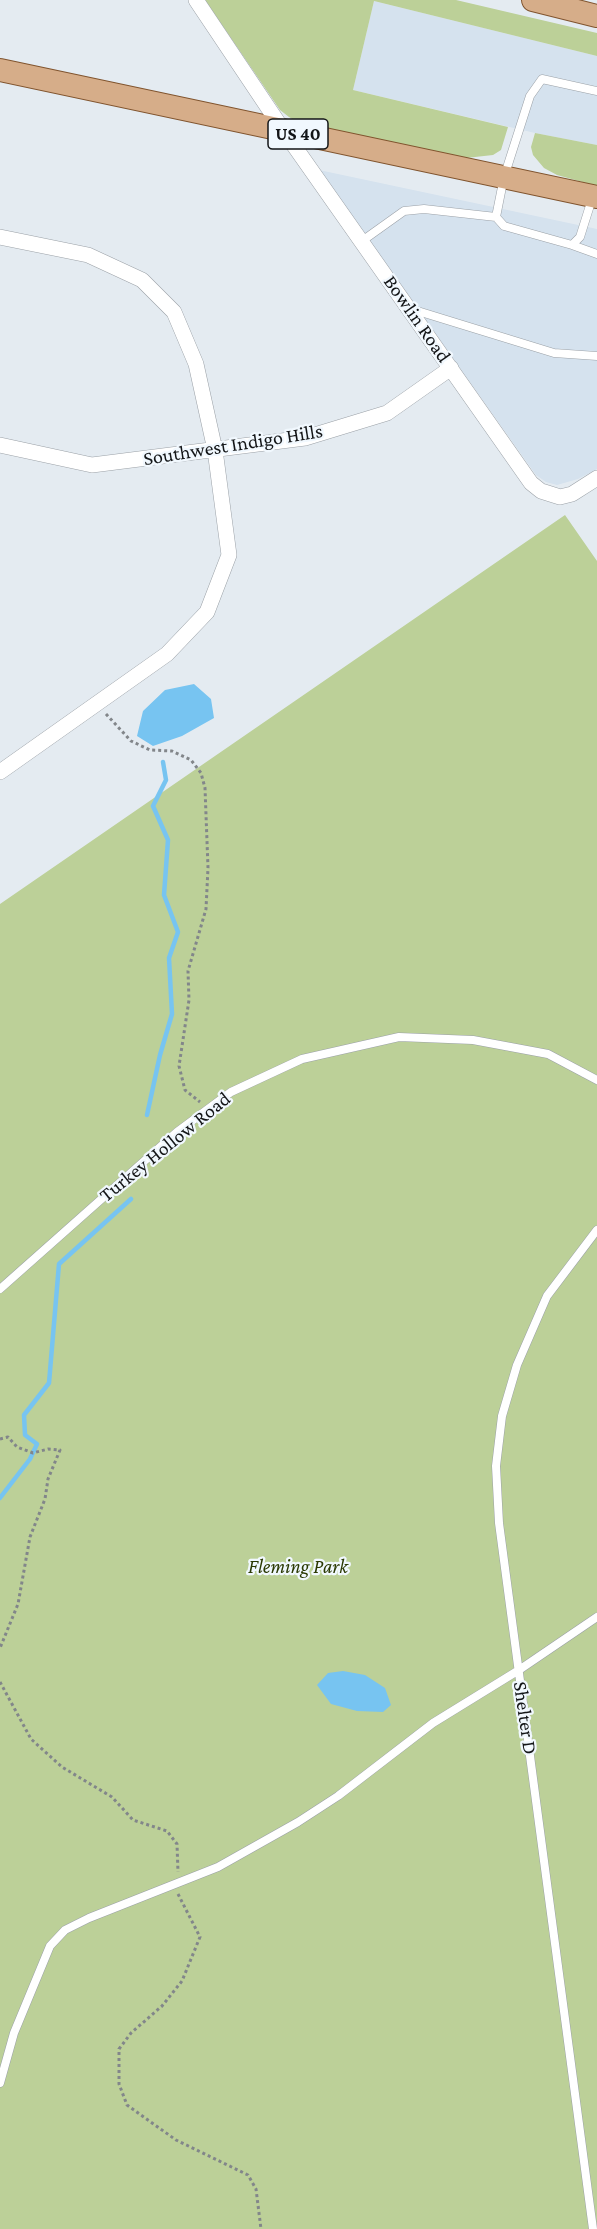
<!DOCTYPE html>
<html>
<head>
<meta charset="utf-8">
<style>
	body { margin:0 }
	canvas { display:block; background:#e4ebf1 }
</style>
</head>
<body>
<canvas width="597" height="2229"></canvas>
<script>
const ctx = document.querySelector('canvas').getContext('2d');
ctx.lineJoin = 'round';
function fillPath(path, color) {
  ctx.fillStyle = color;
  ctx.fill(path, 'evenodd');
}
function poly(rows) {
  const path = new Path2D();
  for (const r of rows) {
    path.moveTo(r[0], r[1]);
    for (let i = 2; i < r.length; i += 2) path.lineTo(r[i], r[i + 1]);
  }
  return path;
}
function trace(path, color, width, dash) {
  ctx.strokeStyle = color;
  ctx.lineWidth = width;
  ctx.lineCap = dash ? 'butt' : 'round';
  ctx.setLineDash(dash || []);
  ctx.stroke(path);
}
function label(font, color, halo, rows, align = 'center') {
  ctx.font = font + ' "Crimson Pro",serif';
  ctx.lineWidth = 4.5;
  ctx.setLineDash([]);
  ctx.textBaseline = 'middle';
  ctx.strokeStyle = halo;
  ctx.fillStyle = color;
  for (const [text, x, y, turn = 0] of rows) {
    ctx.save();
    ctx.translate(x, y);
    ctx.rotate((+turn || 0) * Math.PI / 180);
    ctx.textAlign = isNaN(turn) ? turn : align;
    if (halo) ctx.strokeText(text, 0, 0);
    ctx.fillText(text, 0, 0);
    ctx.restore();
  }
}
fillPath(poly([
	[374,1,597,56,597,145,535,133,353,90],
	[319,170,597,229,597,469,578,479,557,485,546,482,536,475]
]), '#d5e2ee');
fillPath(poly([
	[205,0,456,0,597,33,597,56,374,1,353,90,508,127,501,150,493,155,466,158,299,123,289,117,280,110],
	[535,133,597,145,597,186,557,175,544,168,533,155,531,147],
	[565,515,597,561,597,2229,0,2229,0,904]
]), '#bcd098');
fillPath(poly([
	[194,684,211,699,214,718,182,736,153,746,137,736,143,711,165,690],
	[343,1671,365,1675,385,1688,391,1705,383,1712,357,1711,331,1704,317,1685,328,1673]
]), '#77c4f1');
trace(poly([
	[147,1115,160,1055,172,1014,169,958,178,932,164,895,168,840,153,806,166,780,163,762],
	[0,1498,30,1459,37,1444,25,1435,24,1415,49,1383,59,1264,131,1199]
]), '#77c4f1', 4.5);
const service = poly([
	[592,199,580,237,572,245,504,226,496,217,504,177,530,96,542,79,597,91],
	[362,241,404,211,424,209,496,217],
	[572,245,597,254],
	[411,309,554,353,597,356],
	[0,1289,177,1132,231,1092,302,1059,399,1037,473,1040,548,1054,597,1080],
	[0,2083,14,2033,50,1946,65,1930,89,1918,218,1867,298,1822,338,1796,433,1723,519,1670,597,1617],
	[593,2229,499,1523,496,1466,502,1416,517,1365,547,1296,597,1230]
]);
const minor = poly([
	[196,0,283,130,531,483,541,491,560,497,572,494,597,478],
	[0,237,88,255,142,280,174,312,196,364,215,450,229,555,207,612,167,654,0,772],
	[0,445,92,465,305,438,387,413,451,368]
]);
const primary = poly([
	[533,0,597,16],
	[0,70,597,197]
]);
trace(service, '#9ba1a7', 9);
trace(minor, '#9ba1a7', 16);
trace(primary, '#80542e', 24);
trace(poly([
	[106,714,131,741,150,750,172,751,191,760,201,773,205,788,208,868,206,909,188,971,189,1000,179,1066,185,1090,200,1102],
	[0,1439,8,1437,17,1447,33,1453,48,1449,60,1450,48,1479,45,1499,30,1537,18,1604,0,1648],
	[0,1682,31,1739,62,1767,112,1797,133,1820,167,1831,177,1844,178,1872],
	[178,1894,200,1937,182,1981,162,2006,131,2033,119,2049,119,2084,127,2105,176,2140,248,2175,256,2189,261,2229]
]), '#82868a', 3, [3, 3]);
trace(service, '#fff', 8);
trace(minor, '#fff', 15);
trace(primary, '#d6ad89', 22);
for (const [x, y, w] of [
	[298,134,60]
]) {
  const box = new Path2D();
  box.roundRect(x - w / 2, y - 15, w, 30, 4.5);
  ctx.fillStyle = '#f1f8fe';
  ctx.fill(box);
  trace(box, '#131517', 1.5);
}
label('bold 18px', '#131517', null, [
	["US 40",298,134]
]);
label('20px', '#131517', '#f1f8fe', [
	["Bowlin Road",417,319,55],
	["Southwest Indigo Hills",233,445,-9],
	["Turkey Hollow Road",165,1147,-39],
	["Shelter D",525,1718,82]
]);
label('italic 20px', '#2a3902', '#f1f8fe', [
	["Fleming Park",298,1567]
]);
</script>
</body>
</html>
